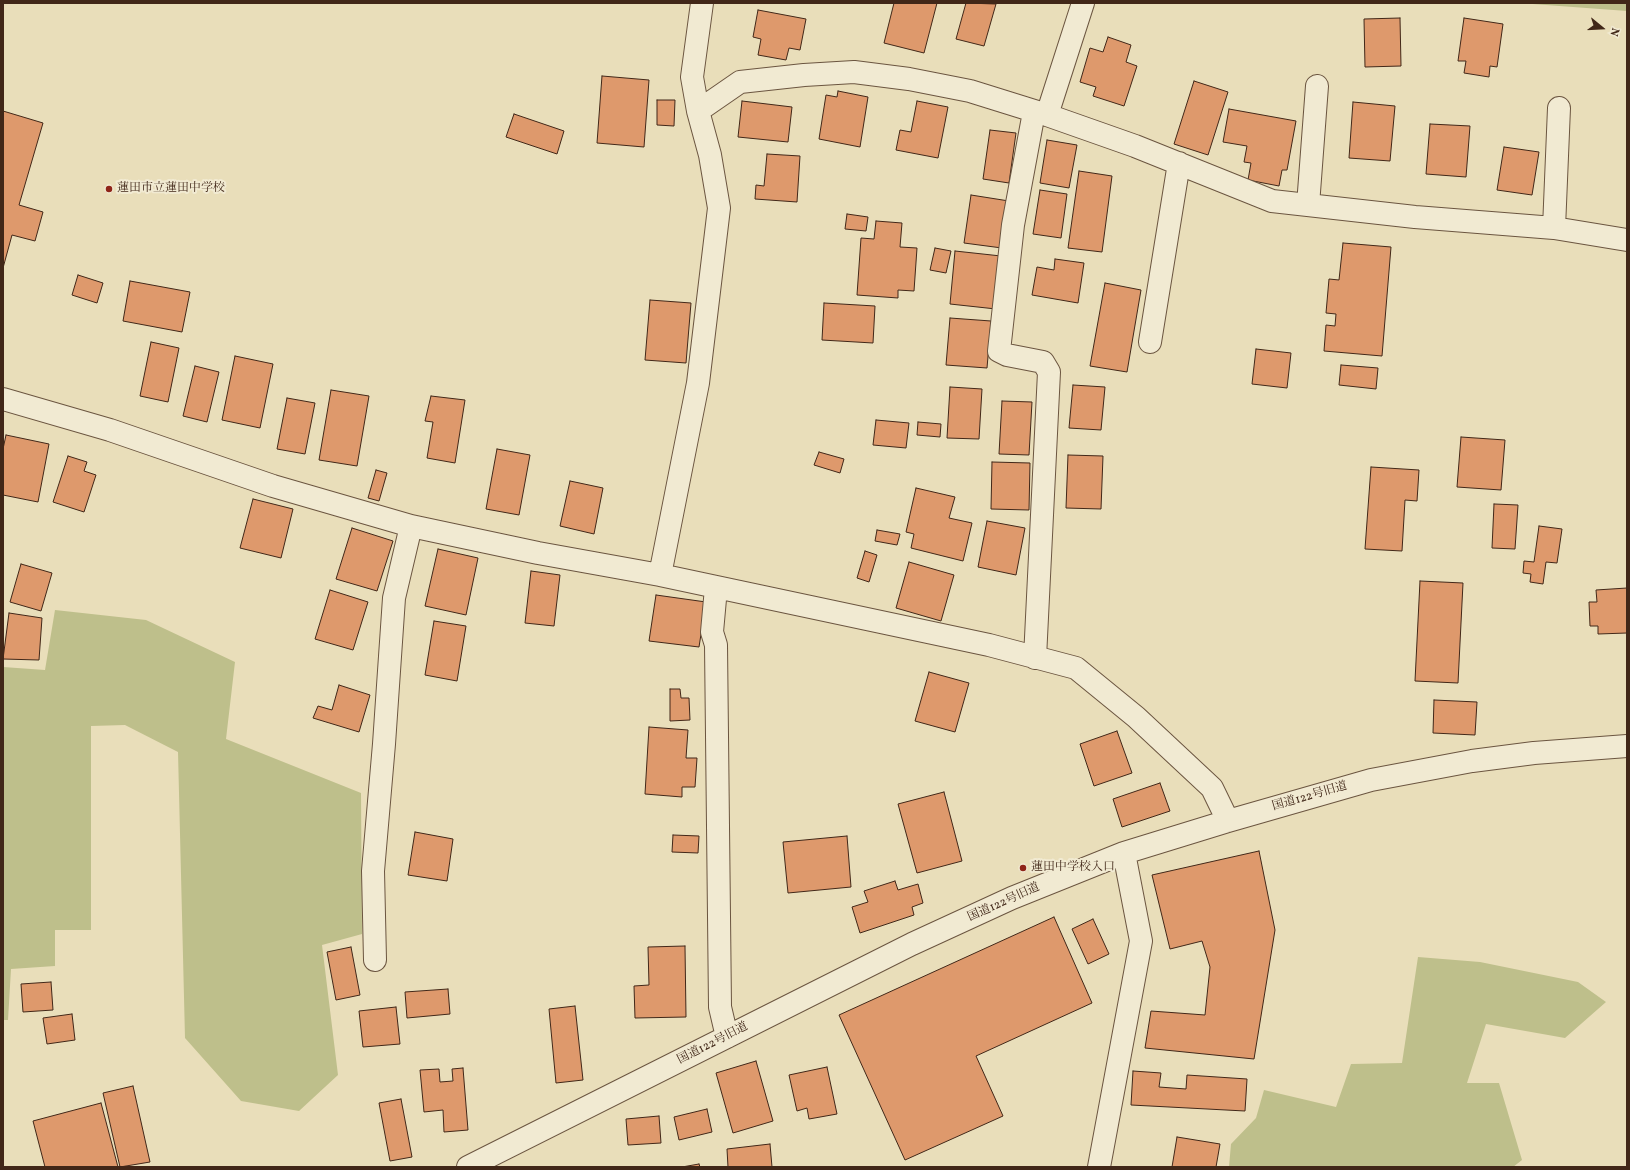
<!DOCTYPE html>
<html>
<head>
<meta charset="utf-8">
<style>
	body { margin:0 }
	#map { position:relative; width:1630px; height:1170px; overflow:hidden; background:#e9deba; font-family:Vollkorn,serif }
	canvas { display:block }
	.frame { position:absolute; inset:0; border:4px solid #412718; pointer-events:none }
	.north { position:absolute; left:1582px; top:8px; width:40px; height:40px; -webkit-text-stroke:3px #f1ead2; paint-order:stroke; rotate:108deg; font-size:11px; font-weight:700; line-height:16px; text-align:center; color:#412718 }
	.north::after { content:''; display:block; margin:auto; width:14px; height:18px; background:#412718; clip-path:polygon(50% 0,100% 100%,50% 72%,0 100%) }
</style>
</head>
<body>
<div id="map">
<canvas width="1630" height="1170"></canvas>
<div class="frame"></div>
<div class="north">N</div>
</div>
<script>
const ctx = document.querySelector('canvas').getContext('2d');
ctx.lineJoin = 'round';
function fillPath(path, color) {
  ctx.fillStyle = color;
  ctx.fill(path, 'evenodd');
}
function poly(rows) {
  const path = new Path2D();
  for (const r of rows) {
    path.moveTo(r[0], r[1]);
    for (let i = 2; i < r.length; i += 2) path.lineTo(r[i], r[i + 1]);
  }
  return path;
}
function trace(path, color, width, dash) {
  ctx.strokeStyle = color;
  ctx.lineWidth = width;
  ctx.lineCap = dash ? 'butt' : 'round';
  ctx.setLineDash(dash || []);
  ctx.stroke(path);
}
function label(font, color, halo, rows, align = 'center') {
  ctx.font = font + ' Vollkorn,"Noto Serif JP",serif';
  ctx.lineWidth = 4;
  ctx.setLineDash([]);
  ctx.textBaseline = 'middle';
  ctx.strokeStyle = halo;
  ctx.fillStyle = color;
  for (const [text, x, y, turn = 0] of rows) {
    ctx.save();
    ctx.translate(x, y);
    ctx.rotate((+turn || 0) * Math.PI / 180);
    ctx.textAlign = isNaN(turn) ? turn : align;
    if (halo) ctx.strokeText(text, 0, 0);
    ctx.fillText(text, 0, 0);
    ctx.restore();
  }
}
fillPath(poly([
	[1519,3,1627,3,1627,11],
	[55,610,146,620,235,662,226,739,361,793,362,934,322,945,338,1075,299,1111,241,1101,185,1038,178,752,125,725,91,726,91,930,55,930,55,966,11,969,8,1020,3,1020,3,667,45,670],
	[1418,957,1480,962,1578,982,1606,1002,1565,1038,1486,1024,1467,1083,1499,1083,1522,1160,1513,1167,1229,1167,1231,1144,1256,1118,1264,1090,1336,1107,1351,1064,1402,1063]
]), '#bebf8b');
const building = poly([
	[894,3,937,3,924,53,884,43,894,3],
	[966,3,996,4,984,46,956,39,966,3],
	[758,10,806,19,800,50,789,48,786,60,758,55,761,39,753,37,758,10],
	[1400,18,1401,66,1365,67,1364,19,1400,18],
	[1464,18,1503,24,1497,67,1490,66,1489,77,1464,73,1466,61,1458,61,1464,18],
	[1108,37,1131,45,1126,62,1137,66,1124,106,1093,96,1096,87,1080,82,1090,48,1103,52,1108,37],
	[602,76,649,80,644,147,597,143,602,76],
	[1194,81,1228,92,1208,155,1174,144,1194,81],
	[838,91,868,97,860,147,819,139,826,95,837,97,838,91],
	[657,100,675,100,674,126,657,125,657,100],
	[742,101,792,107,788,142,738,137,742,101],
	[917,101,948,107,938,158,896,150,900,130,911,132,917,101],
	[1353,102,1395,106,1390,161,1349,158,1353,102],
	[1229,109,1296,121,1287,170,1282,170,1279,186,1248,180,1251,163,1244,162,1247,146,1223,142,1229,109],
	[3,111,43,123,19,205,43,212,35,241,12,235,3,268,3,111],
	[514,114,564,131,557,154,506,137,514,114],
	[1430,124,1470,126,1466,177,1426,174,1430,124],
	[990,130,1016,133,1009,183,983,179,990,130],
	[1047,140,1077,145,1069,188,1040,183,1047,140],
	[1504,147,1539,152,1532,195,1497,190,1504,147],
	[767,154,800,156,797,202,755,199,756,185,764,186,767,154],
	[1079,171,1112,176,1102,252,1068,248,1079,171],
	[1040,190,1067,194,1061,238,1033,234,1040,190],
	[971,195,1009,201,1002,248,964,243,971,195],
	[847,214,868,217,866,231,845,229,847,214],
	[876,221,902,223,900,247,917,248,914,291,898,290,898,298,857,295,861,238,874,239,876,221],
	[1343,243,1391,247,1382,356,1324,351,1326,325,1335,326,1336,314,1326,313,1329,279,1339,280,1343,243],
	[935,248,951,251,946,273,930,270,935,248],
	[955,251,1001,256,996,309,950,304,955,251],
	[1055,259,1084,263,1078,303,1032,295,1037,267,1054,270,1055,259],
	[78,275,103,283,97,303,72,295,78,275],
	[130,281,190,292,182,332,123,321,130,281],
	[1105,283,1141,290,1127,372,1090,366,1105,283],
	[650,300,691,303,686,363,645,360,650,300],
	[824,303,875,306,873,343,822,340,824,303],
	[950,318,991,321,987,368,946,365,950,318],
	[151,342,179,348,168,402,140,396,151,342],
	[1256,349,1291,353,1287,388,1252,384,1256,349],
	[235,356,273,364,260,428,222,420,235,356],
	[1341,365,1378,368,1376,389,1339,385,1341,365],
	[195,366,219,372,207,422,183,416,195,366],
	[1073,385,1105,387,1101,430,1069,428,1073,385],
	[950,387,982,389,979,439,947,438,950,387],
	[331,390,369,396,357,466,319,460,331,390],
	[431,396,465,400,455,463,427,458,433,422,425,421,431,396],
	[287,398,315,403,305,454,277,449,287,398],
	[1002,401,1032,402,1029,455,999,454,1002,401],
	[876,420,909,423,906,448,873,445,876,420],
	[918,422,941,424,940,437,917,435,918,422],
	[6,435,49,444,38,502,3,495,3,449,6,435],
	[1461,437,1505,440,1501,490,1457,487,1461,437],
	[497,449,530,455,519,515,486,509,497,449],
	[819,452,844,459,840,473,814,465,819,452],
	[1068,455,1103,456,1101,509,1066,508,1068,455],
	[68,456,87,462,84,471,96,475,84,512,53,502,68,456],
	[992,462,1030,463,1029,510,991,509,992,462],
	[1371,467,1419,470,1417,501,1405,500,1402,551,1365,549,1371,467],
	[376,470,387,473,379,501,368,498,376,470],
	[570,481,603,488,594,534,560,526,570,481],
	[916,488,955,497,949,518,972,523,963,561,911,548,914,534,906,532,916,488],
	[253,499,293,509,281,558,240,548,253,499],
	[1494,504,1518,505,1515,549,1492,548,1494,504],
	[987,521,1025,528,1016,575,978,567,987,521],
	[1539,526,1562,529,1557,563,1546,562,1543,584,1530,582,1531,574,1523,573,1524,561,1534,562,1539,526],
	[352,528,393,541,377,591,336,579,352,528],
	[877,530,900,534,897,545,875,541,877,530],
	[438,549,478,558,466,615,425,606,438,549],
	[865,551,877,555,869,582,857,578,865,551],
	[909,562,954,575,941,621,896,608,909,562],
	[21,564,52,573,41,611,10,602,21,564],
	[531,571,560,575,554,626,525,623,531,571],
	[1420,581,1463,583,1458,683,1415,681,1420,581],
	[1627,588,1627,633,1598,634,1598,626,1590,626,1589,602,1597,602,1596,590,1627,588],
	[330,590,368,602,353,650,315,639,330,590],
	[656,595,706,602,699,647,649,641,656,595],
	[9,613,42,618,39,660,3,659,9,613],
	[434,621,466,626,457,681,425,675,434,621],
	[929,672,969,683,955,732,915,721,929,672],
	[339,685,370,695,359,732,313,718,318,706,332,710,339,685],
	[670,689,680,689,681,698,689,698,690,720,670,721,670,689],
	[1434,700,1477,702,1475,735,1433,733,1434,700],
	[649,727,688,730,686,758,697,758,695,787,682,787,682,797,645,794,649,727],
	[1117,731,1132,773,1094,786,1080,744,1117,731],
	[1160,783,1170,811,1122,827,1113,799,1160,783],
	[944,792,962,861,917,873,898,804,944,792],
	[415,832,453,839,447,881,408,875,415,832],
	[673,835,699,836,698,853,672,852,673,835],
	[847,836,851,887,788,893,783,842,847,836],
	[1259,851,1275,930,1254,1059,1145,1048,1151,1011,1205,1015,1210,967,1202,941,1170,949,1152,875,1259,851],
	[895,881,898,890,918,884,923,903,912,907,914,915,860,933,852,907,868,902,864,891,895,881],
	[1054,917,1092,1003,976,1056,1003,1116,905,1160,839,1015,1054,917],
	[1093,919,1109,954,1088,964,1072,929,1093,919],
	[685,946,686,1017,635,1018,634,986,649,985,648,947,685,946],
	[351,947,360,995,336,1000,327,952,351,947],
	[51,982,53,1010,23,1012,21,984,51,982],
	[448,989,450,1014,407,1018,405,992,448,989],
	[575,1006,583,1080,556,1083,549,1009,575,1006],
	[396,1007,400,1044,363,1047,359,1011,396,1007],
	[72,1014,75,1040,47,1044,43,1018,72,1014],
	[756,1061,773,1121,733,1133,716,1073,756,1061],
	[827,1067,837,1114,809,1119,807,1108,797,1111,789,1075,827,1067],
	[463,1068,468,1130,444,1132,443,1110,424,1112,420,1070,439,1069,440,1082,453,1081,452,1069,463,1068],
	[1133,1071,1161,1073,1159,1087,1186,1089,1187,1075,1247,1079,1245,1111,1131,1105,1133,1071],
	[133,1086,150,1162,120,1167,103,1093,133,1086],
	[401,1099,412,1157,390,1161,379,1103,401,1099],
	[101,1103,118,1167,45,1167,33,1121,101,1103],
	[707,1109,712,1132,679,1140,674,1117,707,1109],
	[659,1116,661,1143,628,1145,626,1119,659,1116],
	[1177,1137,1220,1144,1216,1167,1172,1167,1177,1137],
	[770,1144,772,1167,728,1167,727,1149,770,1144],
	[699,1164,700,1167,682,1167,699,1164]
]);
fillPath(building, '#de996c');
trace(building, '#412718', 1);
const minor = poly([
	[698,111,740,82,804,75,854,72,909,79,970,91,1047,115,1135,146,1272,201,1415,217,1554,228,1627,240],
	[1034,112,1013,225,999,351,1007,355,1043,362,1049,372,1035,658],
	[1047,115,1083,3],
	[1308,205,1317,86],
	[1554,228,1559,108],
	[1150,342,1179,163],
	[3,399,110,430,273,486,411,526,538,553,660,575,989,645,1076,668,1136,717,1212,788,1228,821],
	[660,575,698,383,719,208,710,155,698,111,692,77,702,3],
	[716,588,712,632,716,645,720,1007,727,1037],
	[375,960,373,871,384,744,394,598,411,526],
	[468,1167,912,944,1012,898,1124,853,1228,821,1371,780,1472,761,1534,753,1627,746],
	[1099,1167,1141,941,1124,853]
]);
trace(minor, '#6b5540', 24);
trace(minor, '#f1ead2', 22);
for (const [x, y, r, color] of [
	[109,189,4,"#8f2418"],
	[1023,868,4,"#8f2418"]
]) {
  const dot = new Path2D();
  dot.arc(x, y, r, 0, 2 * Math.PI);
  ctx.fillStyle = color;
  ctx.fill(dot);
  trace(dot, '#f1ead2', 1.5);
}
label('12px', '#412718', '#f1ead2', [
	["蓮田市立蓮田中学校",117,189],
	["蓮田中学校入口",1031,868]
], 'left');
label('12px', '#412718', '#f1ead2', [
	["国道122号旧道",1310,797,-16],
	["国道122号旧道",1004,903,-24],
	["国道122号旧道",713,1044,-27]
]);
</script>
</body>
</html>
